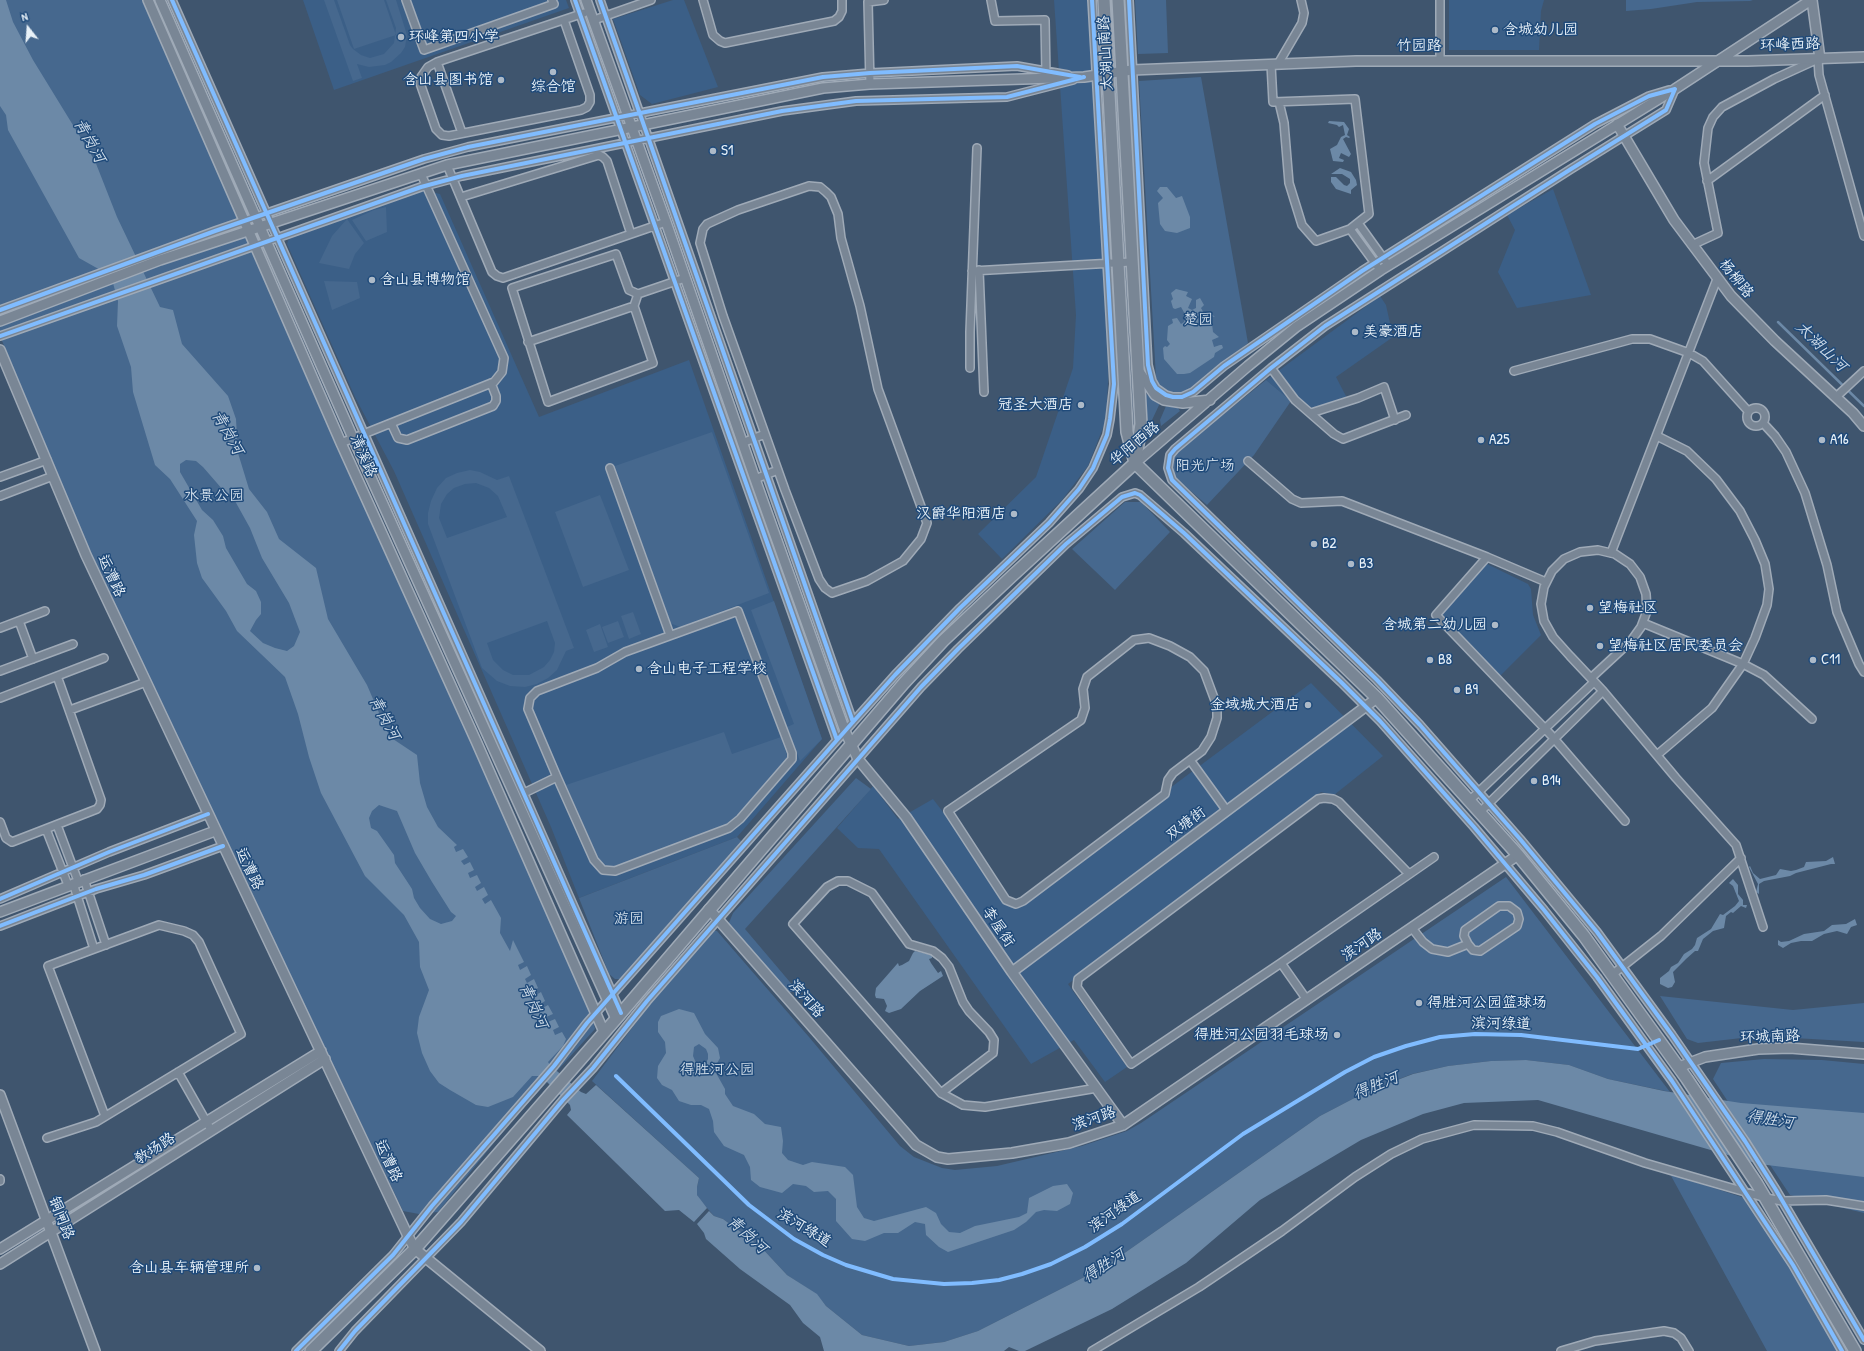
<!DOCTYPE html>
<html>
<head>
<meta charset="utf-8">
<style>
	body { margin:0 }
	#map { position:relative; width:1864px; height:1351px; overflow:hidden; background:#3f556e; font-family:"Patrick Hand",sans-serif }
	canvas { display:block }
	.north { position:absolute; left:8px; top:8px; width:40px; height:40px; -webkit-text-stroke:3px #1f4a7a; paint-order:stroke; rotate:343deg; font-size:11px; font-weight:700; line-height:16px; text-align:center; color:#e8f1f8 }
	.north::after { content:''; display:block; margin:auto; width:14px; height:18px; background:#e8f1f8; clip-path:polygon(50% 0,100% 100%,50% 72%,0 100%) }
</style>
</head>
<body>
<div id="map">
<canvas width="1864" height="1351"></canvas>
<div class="north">N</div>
</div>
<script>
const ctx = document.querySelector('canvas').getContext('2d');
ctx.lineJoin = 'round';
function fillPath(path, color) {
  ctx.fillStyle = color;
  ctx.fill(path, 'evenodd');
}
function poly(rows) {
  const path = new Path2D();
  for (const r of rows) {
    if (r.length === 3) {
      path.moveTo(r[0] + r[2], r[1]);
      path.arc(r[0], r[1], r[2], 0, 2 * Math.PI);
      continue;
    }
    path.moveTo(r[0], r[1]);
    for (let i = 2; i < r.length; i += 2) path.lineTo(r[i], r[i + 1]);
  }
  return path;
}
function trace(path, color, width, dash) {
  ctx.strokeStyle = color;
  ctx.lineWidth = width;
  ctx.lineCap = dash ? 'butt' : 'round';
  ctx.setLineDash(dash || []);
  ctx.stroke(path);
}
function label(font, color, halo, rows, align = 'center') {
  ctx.font = font + ' "Patrick Hand","LXGW WenKai TC",sans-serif';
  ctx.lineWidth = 3;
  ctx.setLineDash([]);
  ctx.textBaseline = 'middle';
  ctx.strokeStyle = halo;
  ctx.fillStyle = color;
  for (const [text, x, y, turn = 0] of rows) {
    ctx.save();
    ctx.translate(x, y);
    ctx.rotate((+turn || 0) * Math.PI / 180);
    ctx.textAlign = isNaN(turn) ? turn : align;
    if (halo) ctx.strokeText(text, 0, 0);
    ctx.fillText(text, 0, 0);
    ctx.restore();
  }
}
fillPath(poly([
	[303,0,566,0,569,8,334,90],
	[673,0,684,0,718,87,652,104,640,95,613,19],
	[1054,0,1088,0,1109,364,1106,420,1088,466,1062,500,1002,559,978,534,1036,477,1073,368,1076,315],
	[1449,0,1544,0,1541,11,1539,50,1449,50],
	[419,189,440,194,539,417,689,360,822,739,737,837,579,898,551,827,394,471,355,397,287,244,290,235],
	[1553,189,1591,295,1517,308,1498,272,1515,230,1507,215],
	[1380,296,1386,305,1393,337,1336,377,1347,398,1305,413,1266,380],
	[1487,564,1528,584,1531,589,1533,615,1541,635,1500,676,1442,614,1472,581,1481,566],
	[1311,683,1383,756,1334,795,1321,792,1068,984,1127,1067,1105,1082,1074,1040,1031,1064,879,849,858,848,837,828,873,786,898,819,933,799,1009,898,1021,899]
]), '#3b5f87');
fillPath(poly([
	[0,0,142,0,592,1015,595,1029,510,1123,438,1212,419,1214,403,1211,125,629,91,554,0,336],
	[324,0,334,0,350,45,353,49,361,55,370,58,384,54,394,43,396,28,386,0,396,0,407,35,405,47,401,53,391,62,385,65,369,67,357,64,362,78,353,81],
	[337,0,384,0,396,35,354,49],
	[1135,0,1166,0,1168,53,1138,54],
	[1626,0,1753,0,1750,1,1697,2,1651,9,1626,11],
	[1201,77,1248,343,1192,391,1182,394,1174,395,1163,390,1158,386,1156,378,1139,81],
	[386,207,387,232,366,241,352,220,374,210],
	[347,219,364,243,355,254,349,269,319,263,332,236],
	[324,281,357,282,360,298,332,310],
	[1266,380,1291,401,1254,455,1207,505,1172,475,1171,461,1178,451],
	[1146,394,1160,403,1152,420,1149,421,1147,421,1145,396],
	[1166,406,1178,408,1180,411,1161,426,1160,420],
	[712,432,769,593,680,627,670,623,615,466],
	[470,470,480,472,497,480,509,476,574,648,566,651,557,670,548,678,537,684,525,687,510,686,497,681,482,668,428,524,428,513,431,501,437,488,446,478,457,473],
	[476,483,489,488,498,496,507,517,447,538,439,518,441,504,447,494,454,488,465,484],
	[547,621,555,643,554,652,550,660,544,667,529,675,513,675,503,670,493,660,487,643],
	[600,495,629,570,583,587,555,512],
	[1125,502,1141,502,1170,532,1115,590,1072,549],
	[774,601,822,739,800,761,787,727,794,724,751,610],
	[633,612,641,634,629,639,621,616],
	[618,621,624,637,608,643,602,627],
	[600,624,608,647,594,652,586,630],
	[724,732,732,754,781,737,787,756,786,760,783,766,729,824,616,869,609,869,602,865,598,860,566,785],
	[856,778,871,789,745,929,795,988,793,991,788,993,728,925,733,913],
	[737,837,742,842,633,975,623,979,615,979,609,974,579,898],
	[1506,877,1670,1092,1608,1079,1569,1065,1526,1060,1491,1061,1448,1066,1412,1074,1366,1092,1320,1116,1106,1266,978,1331,944,1342,909,1346,862,1335,826,1306,816,1294,787,1275,760,1246,723,1219,714,1216,700,1200,697,1195,697,1187,699,1178,592,1081,706,930,717,931,809,1037,900,1146,914,1157,942,1168,955,1170,997,1166,1082,1146,1127,1131,1141,1123],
	[1660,996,1793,1010,1864,1003,1864,1042,1759,1036,1698,1043,1687,1039],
	[1764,1059,1822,1060,1864,1064,1864,1213,1790,1195,1713,1079,1721,1063],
	[1670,1174,1754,1201,1838,1351,1767,1351]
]), '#46688e');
fillPath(poly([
	[0,0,6,0,13,22,33,60,95,161,117,217,160,307,173,310,182,344,228,396,236,419,238,453,249,489,267,512,279,539,316,568,328,619,367,685,383,722,390,737,417,755,420,783,427,807,438,827,457,845,454,847,456,852,463,849,468,857,461,861,464,865,470,862,474,870,468,873,470,878,477,875,481,883,475,887,477,891,484,887,488,895,482,899,485,904,491,900,501,918,500,933,510,951,513,940,524,962,518,965,520,970,527,966,531,975,525,979,527,983,534,979,538,988,532,992,534,996,541,992,545,1001,539,1005,541,1009,548,1005,553,1014,546,1017,548,1022,555,1019,559,1027,553,1030,555,1035,562,1032,566,1039,563,1046,548,1062,550,1065,581,1092,586,1094,596,1085,699,1178,697,1187,697,1195,707,1208,694,1222,679,1210,665,1211,567,1115,571,1110,570,1105,541,1076,532,1076,513,1097,488,1107,476,1105,450,1090,439,1083,430,1071,422,1053,417,1033,419,1017,429,990,420,967,419,942,404,915,365,876,321,793,309,757,298,714,285,677,237,631,226,611,202,578,197,563,194,535,197,521,170,479,155,465,133,392,131,367,117,326,118,301,111,276,79,258,8,130,6,115,0,106],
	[186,460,196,461,203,467,223,490,235,501,250,528,262,558,289,603,300,632,294,646,287,651,275,648,263,643,250,631,256,620,261,614,261,602,256,591,247,584,226,548,223,536,213,520,202,510,180,472,180,464],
	[379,805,397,811,415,853,432,882,451,912,456,916,452,921,441,924,430,919,420,908,414,898,412,889,395,863,394,855,377,831,371,828,369,818,372,811],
	[1329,121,1344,122,1349,129,1347,135,1350,137,1349,138,1346,137,1343,139,1351,154,1349,157,1341,153,1339,158,1344,160,1343,162,1333,161,1330,149,1337,145,1341,137,1345,135,1343,125,1339,127,1337,125,1328,123],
	[1340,168,1351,172,1356,180,1357,185,1351,190,1351,194,1336,189,1331,182,1331,177,1336,177,1344,185,1347,186,1350,183,1350,179,1342,174,1331,174],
	[1160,187,1167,187,1176,198,1182,196,1190,217,1190,228,1177,233,1165,231,1160,224,1158,203,1163,198,1157,191],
	[1176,289,1188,292,1186,296,1192,299,1188,308,1192,310,1196,308,1196,300,1200,298,1204,305,1201,308,1205,315,1209,312,1215,317,1211,316,1209,321,1212,324,1213,332,1219,337,1212,340,1214,347,1220,345,1222,345,1223,348,1215,353,1214,357,1190,373,1184,374,1177,374,1164,359,1163,348,1165,346,1167,347,1170,344,1167,340,1168,326,1173,323,1172,319,1177,318,1181,324,1184,322,1186,316,1181,307,1175,309,1173,308,1171,301,1173,299,1171,293],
	[1833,857,1835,864,1831,864,1796,873,1790,876,1764,881,1759,884,1759,894,1756,892,1758,884,1749,867,1750,866,1753,873,1760,879,1776,875,1780,869,1791,871,1796,870,1804,867,1806,862,1826,861],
	[1733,879,1738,885,1738,894,1743,900,1743,905,1747,905,1746,908,1741,906,1733,913,1731,912,1726,916,1724,928,1713,931,1703,939,1698,951,1695,951,1686,959,1673,972,1675,982,1672,987,1668,988,1660,984,1660,978,1669,971,1671,967,1678,963,1684,954,1692,949,1695,945,1697,938,1711,929,1720,914,1723,915,1735,906,1739,901,1733,886,1729,883],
	[1855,919,1857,925,1851,927,1847,934,1837,931,1824,934,1812,941,1801,941,1791,943,1783,948,1778,945,1778,940,1781,942,1789,941,1804,934,1824,931,1832,925,1846,924],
	[915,951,932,955,932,958,929,959,931,963,938,973,941,971,943,976,920,991,901,1009,889,1013,885,1011,887,1006,884,999,876,998,875,995,876,988,897,964,898,963,899,966,902,965,909,961,913,953],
	[679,1009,694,1013,705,1034,718,1048,720,1058,715,1067,716,1073,725,1089,725,1094,733,1106,754,1114,765,1124,781,1127,783,1141,782,1153,788,1160,803,1165,812,1162,845,1167,853,1175,857,1207,864,1218,874,1221,926,1207,936,1213,941,1224,949,1232,960,1233,975,1226,1019,1217,1027,1213,1029,1198,1053,1186,1067,1184,1073,1193,1070,1204,1057,1211,1044,1210,1036,1212,1026,1222,1014,1230,948,1252,939,1247,926,1235,925,1224,915,1222,898,1233,884,1233,865,1241,852,1239,836,1221,836,1199,828,1191,814,1192,806,1186,793,1184,782,1193,760,1187,751,1180,750,1167,744,1155,724,1146,714,1132,713,1121,709,1109,701,1105,691,1105,679,1101,672,1090,662,1085,657,1078,658,1066,666,1053,665,1042,658,1032,658,1022,661,1016],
	[699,1044,706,1049,708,1054,708,1059,705,1065,701,1066,696,1063,693,1056,694,1047],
	[1526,1060,1569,1065,1608,1079,1664,1091,1741,1103,1864,1113,1864,1177,1759,1164,1538,1100,1464,1103,1423,1114,1361,1140,1260,1200,1186,1263,1112,1309,1025,1351,1019,1351,1009,1347,1004,1351,824,1351,820,1337,803,1323,790,1305,740,1269,706,1239,704,1233,697,1224,709,1211,714,1216,723,1219,760,1246,787,1275,817,1294,826,1306,862,1335,909,1346,944,1342,978,1331,1106,1266,1320,1116,1366,1092,1413,1074,1448,1066,1491,1061]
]), '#6c89a7');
trace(poly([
	[1778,322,1864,406]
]), '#6c89a7', 2.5);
const street = poly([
	[172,0,621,1013],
	[406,0,424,50,554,4,552,0],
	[575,0,837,740],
	[600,0,853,722],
	[703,0,713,35,720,41,725,43,834,21,839,17,842,11,842,0],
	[991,0,995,21,1045,20,1046,75],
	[1129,0,1148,365,1152,381,1156,388,1166,395,1173,397,1182,397,1193,392,1224,366,1362,271,1595,124,1649,96,1669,90],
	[564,20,590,95,590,102,587,107,581,110,449,136,442,135,436,129,420,83,421,77,428,67,437,62,584,13],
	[594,20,651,0],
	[1440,60,1440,0],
	[437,62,462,133],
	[1271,64,1273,102,1355,99,1369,214,1350,229,1316,241,1302,225,1289,183,1284,123,1279,102],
	[1278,64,1302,23,1304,13,1301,0],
	[870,84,868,2,884,0],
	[1675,89,1666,110,1571,169,1325,326,1271,368,1175,449,1170,455,1168,468,1172,480,1377,680,1420,725,1520,839,1597,932,1672,1035,1745,1141,1776,1190,1864,1340],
	[447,165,492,272,497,276,503,278,666,222],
	[1707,181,1825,95],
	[809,186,820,187,826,192,831,197,838,214,841,238,860,306,878,389,927,523,921,539,903,561,867,581,832,593,825,588,819,579,785,490,723,316,700,243,703,229,707,224,738,210,809,186],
	[461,197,599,155,603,157,607,161,631,234],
	[1358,223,1386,262],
	[1350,229,1377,266],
	[1692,245,1718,233,1704,163,1708,128,1713,117,1722,107,1774,79,1818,59,1819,75,1864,236],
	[979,270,984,392],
	[972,271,1131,262],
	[634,306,653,363,548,402,512,288,616,254,629,290,638,294],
	[0,310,215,231,424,159,468,147,823,77,870,73,1017,66,1068,75],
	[0,336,421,187,462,176,782,111,856,101,1007,97,1073,80],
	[528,342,634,306,638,294,685,278],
	[970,368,970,332,977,148],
	[1271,368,1295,400,1334,434,1343,439,1406,415],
	[1514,371,1632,339,1650,339,1689,353,1703,361,1748,411],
	[1836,397,1864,371],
	[1756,417,9],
	[1311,413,1358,398,1384,387,1395,420],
	[391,423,398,438,407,440,493,406,496,401,496,396,491,383],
	[1763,423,1775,436,1786,452,1805,493,1827,565,1837,612,1859,664,1864,672],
	[341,443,494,382,502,372,504,358,421,174],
	[742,443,765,434],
	[1248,461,1292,499,1301,503,1342,501,1487,557,1546,582],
	[610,468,670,635],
	[0,477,47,460],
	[755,479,778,470],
	[0,496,53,476],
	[1611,553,1717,279],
	[1487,557,1436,615,1551,735,1625,821],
	[738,611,792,753,792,759,740,819,729,828,615,871,603,870,594,860,557,777,528,709,530,698,537,691,597,668,625,652,738,611],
	[19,621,33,659],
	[1643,623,1743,664,1764,675,1812,719],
	[0,628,45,611],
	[1149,638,1170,646,1190,657,1204,671,1217,706,1217,718,1211,737,1202,751,1173,773,1168,780,1165,794,1023,901,1016,904,1006,900,948,811,1081,720,1085,708,1083,689,1087,677,1134,640,1149,638],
	[0,671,73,644],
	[1591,678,1631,641,1641,627,1647,611,1646,594,1640,577,1630,564,1615,554,1598,550,1580,552,1564,559,1552,571,1544,587,1541,604,1544,621,1553,637,1570,656,1603,691,1676,778,1736,845,1763,927],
	[0,698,104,658],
	[70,710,146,682],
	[1657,755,1712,708,1743,664,1755,638,1767,605,1769,589,1765,564,1755,540,1740,511,1716,479,1687,451,1657,436],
	[1190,760,1227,811],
	[524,793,557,777],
	[1469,801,1594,682],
	[1480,812,1603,691],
	[0,822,6,838,12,842,97,809,100,805,101,800,57,676],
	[57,825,78,881],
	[46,829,68,885],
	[1409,874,1339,802,1333,799,1324,798,1318,799,1078,979,1077,987,1131,1064,1281,963,1434,857],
	[84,879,106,945],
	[73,883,94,949],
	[0,899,109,852,208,814],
	[0,926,96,889,144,875,223,846],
	[1412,928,1423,942,1432,949,1448,952,1468,944,1473,950,1480,951,1517,926,1519,919,1517,912,1509,906,1499,906,1465,930,1464,936,1468,944],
	[1281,963,1307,1000],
	[1613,974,1661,936,1741,858],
	[178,1072,211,1130],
	[941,1093,993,1053,994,1040,989,1032,969,1011,963,1002,949,967,942,958,933,951,909,944,872,893,848,881,838,881,827,887,793,924,941,1093,963,1105,985,1107,1097,1088],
	[47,1138,96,1122,241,1034,199,942,193,935,184,931,159,925,48,966,105,1116],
	[0,1179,0,1181],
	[296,1351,393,1255,432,1206,554,1066,587,1023,853,722,895,675,960,608,1049,523,1079,489,1093,468,1107,435,1110,419,1114,384,1092,0],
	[339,1351,355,1331,461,1222,563,1100,593,1068,647,1001,921,687,958,649,1066,544,1122,497,1135,493,1140,495,1184,533,1341,682,1380,721,1474,827,1544,910,1597,977,1672,1081,1793,1265,1842,1351],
	[1092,1351,1199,1287,1282,1231,1355,1177,1391,1154,1422,1139,1474,1125,1533,1126,1557,1132,1645,1163,1766,1198,1782,1201,1826,1200,1864,1206],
	[1561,1351,1595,1341,1664,1331,1674,1333,1681,1338,1689,1351]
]);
const secondary = poly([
	[148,0,341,443,476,741,604,1032],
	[160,0,353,438,616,1019],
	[586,0,666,222,755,479,845,731,858,759,906,817,1012,972,1123,1125],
	[1812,0,1820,59],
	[1617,124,1674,220,1731,296,1775,341,1853,413,1864,426],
	[0,321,160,260,447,165,823,88,870,84,1084,77,1132,70,1356,61,1748,61,1864,57],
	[0,350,86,555,408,1236,415,1249,540,1351],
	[1138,370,1155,395,1164,400,1183,403,1210,400],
	[1135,463,1248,366,1296,327,1381,270,1675,89,1811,0],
	[709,909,916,1145,937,1157,948,1159,1012,1153,1069,1143,1123,1125,1518,855],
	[0,912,215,831],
	[1012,972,1377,698],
	[1679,1067,1705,1057,1758,1049,1790,1048,1864,1054],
	[0,1095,95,1351],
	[0,1249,321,1051],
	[0,1264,325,1059]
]);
const primary = poly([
	[1104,0,1127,432,1135,463,1377,698,1518,855,1584,936,1687,1079,1757,1184,1855,1351],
	[1118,0,1141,424,1136,458],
	[311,1351,415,1249,616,1019,904,683,943,641,1012,576,1135,463]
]);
trace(street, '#9faab7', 10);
trace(secondary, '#9faab7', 12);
trace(primary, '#9faab7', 14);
trace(street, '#798695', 7);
trace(secondary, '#798695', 9);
trace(primary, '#798695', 11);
trace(poly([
	[172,0,621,1013],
	[575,0,837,740],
	[600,0,853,722],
	[1129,0,1148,365,1152,381,1156,388,1166,395,1173,397,1182,397,1193,392,1224,366,1362,271,1595,124,1649,96,1675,89],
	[1675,89,1666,110,1571,169,1325,326,1271,368,1175,449,1170,455,1168,468,1172,480,1377,680,1420,725,1520,839,1597,932,1672,1035,1745,1141,1776,1190,1864,1340],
	[0,310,215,231,424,159,468,147,823,77,870,73,1017,66,1080,77],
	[0,336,421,187,462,176,782,111,856,101,1007,97,1084,77],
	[0,899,109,852,208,814],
	[0,926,96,889,144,875,223,846],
	[616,1076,749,1205,794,1239,823,1255,846,1265,893,1279,944,1284,972,1283,999,1280,1022,1274,1051,1264,1085,1247,1122,1224,1243,1134,1345,1072,1374,1057,1406,1046,1440,1037,1475,1034,1521,1035,1638,1049,1659,1040],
	[296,1351,393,1255,432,1206,554,1066,587,1023,853,722,895,675,960,608,1049,523,1079,489,1093,468,1107,435,1110,419,1114,384,1092,0],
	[339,1351,355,1331,461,1222,563,1100,593,1068,647,1001,921,687,958,649,1066,544,1122,497,1135,493,1140,495,1184,533,1341,682,1380,721,1474,827,1544,910,1597,977,1672,1081,1793,1265,1842,1351]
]), '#80bcff', 4);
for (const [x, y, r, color] of [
	[1495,30,4,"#adbac8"],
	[401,37,4,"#adbac8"],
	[553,72,4,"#adbac8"],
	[501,80,4,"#adbac8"],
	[713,151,4,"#adbac8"],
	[372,280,4,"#adbac8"],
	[1355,332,4,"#adbac8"],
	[1081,405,4,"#adbac8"],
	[1481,440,4,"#adbac8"],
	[1822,440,4,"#adbac8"],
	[1014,514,4,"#adbac8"],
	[1314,544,4,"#adbac8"],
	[1351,564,4,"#adbac8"],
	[1590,608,4,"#adbac8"],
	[1495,625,4,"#adbac8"],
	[1600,646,4,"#adbac8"],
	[1430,660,4,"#adbac8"],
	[1813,660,4,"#adbac8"],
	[639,669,4,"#adbac8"],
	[1457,690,4,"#adbac8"],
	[1308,705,4,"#adbac8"],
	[1534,781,4,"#adbac8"],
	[1419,1003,4,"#adbac8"],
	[1337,1035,4,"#adbac8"],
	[257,1268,4,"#adbac8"]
]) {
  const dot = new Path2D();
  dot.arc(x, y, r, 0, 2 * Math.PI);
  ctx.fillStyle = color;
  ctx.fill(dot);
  trace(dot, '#1f4a7a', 1.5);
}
label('15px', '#e8f1f8', '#1f4a7a', [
	["含城幼儿园",1503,30],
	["环峰第四小学",409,37],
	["含山县图书馆",493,80,"right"],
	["综合馆",553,87,"center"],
	["S1",721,151],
	["含山县博物馆",380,280],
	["美豪酒店",1363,332],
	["冠圣大酒店",1073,405,"right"],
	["A25",1489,440],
	["A16",1830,440],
	["汉爵华阳酒店",1006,514,"right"],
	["B2",1322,544],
	["B3",1359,564],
	["望梅社区",1598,608],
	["含城第二幼儿园",1487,625,"right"],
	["望梅社区居民委员会",1608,646],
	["B8",1438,660],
	["C11",1821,660],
	["含山电子工程学校",647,669],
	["B9",1465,690],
	["金域城大酒店",1300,705,"right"],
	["B14",1542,781],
	["得胜河公园篮球场",1427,1003],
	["得胜河公园羽毛球场",1329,1035,"right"],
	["含山县车辆管理所",249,1268,"right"]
], 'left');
label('15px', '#e8f1f8', '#1f4a7a', [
	["环峰西路",1790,45,-2],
	["竹园路",1419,46],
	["太湖山南路",1106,53,-93],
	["杨柳路",1736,279,51],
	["华阳西路",1135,444,-40],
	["清溪路",363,456,66],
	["运漕路",111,576,65],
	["双塘街",1186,824,-37],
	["运漕路",249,869,64],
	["李屋街",998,927,56],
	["滨河路",1362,945,-34],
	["滨河路",806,999,49],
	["滨河绿道",1501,1024,1],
	["环城南路",1770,1037,-2],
	["滨河路",1094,1119,-19],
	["教场路",155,1149,-33],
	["运漕路",388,1161,65],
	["滨河绿道",1115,1212,-35],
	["铜闸路",61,1218,69],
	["滨河绿道",804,1228,31]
]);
label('15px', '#d0dde9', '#1f4a7a', [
	["楚园",1198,320],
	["阳光广场",1205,466],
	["水景公园",214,496],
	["游园",629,919],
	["得胜河公园",717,1070]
]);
label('italic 16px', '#d0dde9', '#1f4a7a', [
	["青岗河",89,141,61],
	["太湖山河",1821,347,44],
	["青岗河",227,433,61],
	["青岗河",384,718,62],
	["青岗河",533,1006,66],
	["得胜河",1376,1086,-22],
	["得胜河",1770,1120,9],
	["青岗河",747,1235,43],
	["得胜河",1104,1266,-33]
]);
</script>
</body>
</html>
